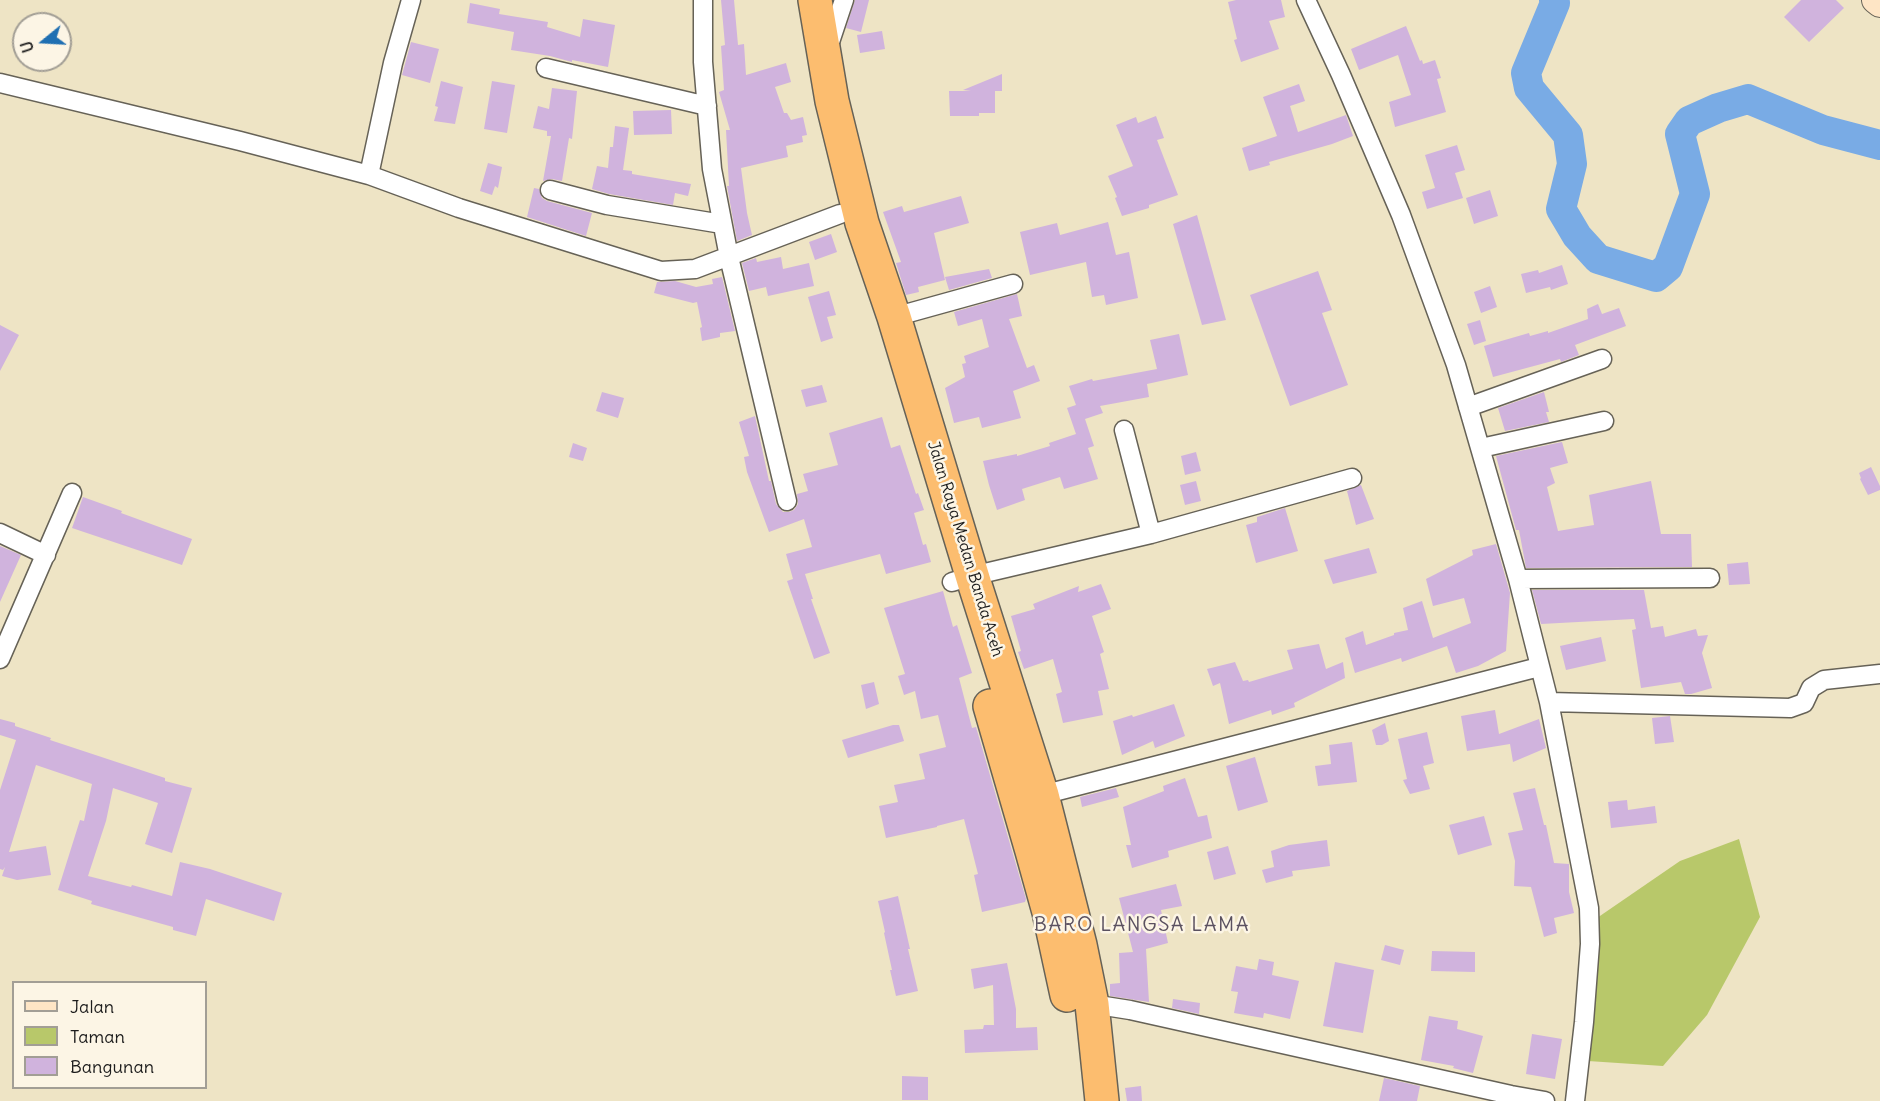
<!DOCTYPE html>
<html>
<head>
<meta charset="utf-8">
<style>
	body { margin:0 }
	#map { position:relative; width:1880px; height:1101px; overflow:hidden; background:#eee4c5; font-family:Delius,sans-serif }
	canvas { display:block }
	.legend { position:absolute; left:12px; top:981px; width:195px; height:108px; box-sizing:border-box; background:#fcf5e5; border:2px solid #a29e95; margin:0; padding:8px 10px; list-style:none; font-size:18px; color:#1c1c1c }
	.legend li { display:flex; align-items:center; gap:12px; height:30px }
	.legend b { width:30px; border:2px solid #a29e95 }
	.north { position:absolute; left:12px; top:12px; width:60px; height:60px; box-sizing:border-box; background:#fcf5e5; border:2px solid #a29e95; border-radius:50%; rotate:252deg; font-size:16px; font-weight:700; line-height:24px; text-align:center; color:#1c1c1c }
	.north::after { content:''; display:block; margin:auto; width:21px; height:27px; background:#1f6fb2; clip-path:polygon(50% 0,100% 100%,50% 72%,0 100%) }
</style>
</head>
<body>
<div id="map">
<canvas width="1880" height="1101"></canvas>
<ul class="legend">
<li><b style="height:8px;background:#fee5c5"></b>Jalan</li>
<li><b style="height:16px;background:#b8c86a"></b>Taman</li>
<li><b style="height:16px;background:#d0b3dd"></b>Bangunan</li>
</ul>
<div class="north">U</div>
</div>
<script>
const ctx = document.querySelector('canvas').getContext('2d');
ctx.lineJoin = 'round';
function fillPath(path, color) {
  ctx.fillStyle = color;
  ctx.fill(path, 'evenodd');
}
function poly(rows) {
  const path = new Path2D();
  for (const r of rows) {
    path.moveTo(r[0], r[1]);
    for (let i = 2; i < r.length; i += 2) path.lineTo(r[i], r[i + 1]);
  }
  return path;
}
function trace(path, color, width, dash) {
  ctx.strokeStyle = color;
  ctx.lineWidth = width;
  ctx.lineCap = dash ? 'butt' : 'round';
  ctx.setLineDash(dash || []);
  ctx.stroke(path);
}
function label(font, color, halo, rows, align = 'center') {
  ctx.font = font + ' Delius,sans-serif';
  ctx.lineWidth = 5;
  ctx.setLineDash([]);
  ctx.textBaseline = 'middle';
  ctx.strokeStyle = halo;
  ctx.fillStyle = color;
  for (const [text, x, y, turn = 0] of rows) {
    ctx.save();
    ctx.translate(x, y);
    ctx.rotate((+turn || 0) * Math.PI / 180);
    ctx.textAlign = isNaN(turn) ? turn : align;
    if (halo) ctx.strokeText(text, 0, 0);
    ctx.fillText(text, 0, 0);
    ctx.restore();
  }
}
fillPath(poly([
	[1739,839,1760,917,1707,1015,1663,1066,1588,1061,1597,918,1680,861]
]), '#b8c86a');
trace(poly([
	[1554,0,1555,3,1526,73,1529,88,1568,135,1572,164,1561,209,1577,236,1598,259,1656,277,1668,267,1695,194,1680,134,1689,121,1718,108,1748,99,1823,130,1880,145]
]), '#79abe5', 30);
fillPath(poly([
	[721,0,734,0,738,45,744,44,746,75,786,63,791,82,775,87,784,113,787,113,791,120,803,117,807,135,802,136,803,142,786,146,788,157,741,168,747,213,752,235,737,241,727,186,729,186,726,130,730,130,719,92,724,90,721,46,725,45],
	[855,0,869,0,861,32,846,28],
	[1236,0,1281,0,1285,17,1269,21,1279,49,1241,62,1234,40,1237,39,1228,2],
	[1801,0,1836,0,1844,8,1809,42,1784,17],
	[470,3,500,9,499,14,548,22,547,27,580,37,583,19,615,25,608,67,572,60,572,62,550,56,511,50,514,32,467,23],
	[1406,26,1420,61,1422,60,1423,64,1435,60,1441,78,1437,79,1446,112,1395,127,1389,102,1411,95,1398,55,1359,70,1351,49],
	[882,31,885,49,860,53,857,35],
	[411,42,439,49,430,83,402,75],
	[1002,74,1002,91,995,91,995,113,979,113,979,116,950,116,949,91,971,91,963,90],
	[441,81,463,87,455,124,434,121,438,107,435,106],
	[492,81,515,85,507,133,484,129],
	[1299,84,1305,101,1290,106,1298,132,1346,115,1353,136,1332,144,1269,162,1270,165,1249,171,1242,148,1277,136,1263,97],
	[552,88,577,91,572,139,569,138,562,181,552,179,543,181,551,136,547,136,547,131,533,128,538,106,549,109],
	[671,110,672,134,634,135,633,111],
	[1156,116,1164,138,1157,140,1178,195,1149,205,1149,208,1122,216,1115,198,1117,197,1108,176,1133,166,1116,125,1136,117,1138,123],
	[615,126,629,128,623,170,632,171,632,174,691,184,688,196,675,193,673,205,609,194,592,189,597,166,608,168,610,147,613,147],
	[1457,145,1465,170,1455,173,1463,198,1427,209,1422,192,1435,188,1425,155],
	[488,163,502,167,498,188,495,186,492,195,480,191],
	[534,188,539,189,542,198,547,201,592,213,586,236,527,217],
	[1490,190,1498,216,1474,224,1466,198],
	[961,196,969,223,934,233,945,280,918,287,919,292,906,295,896,263,901,262,883,212,902,206,904,212],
	[1197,215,1226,320,1202,325,1173,224],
	[1108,222,1116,255,1129,252,1138,298,1106,305,1104,295,1092,297,1086,262,1030,275,1020,232,1057,223,1060,235],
	[831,234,837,252,815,260,809,242],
	[781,257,783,269,809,263,814,286,768,296,766,287,749,291,742,263,756,258,757,262],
	[1562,265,1568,284,1551,290,1550,287,1526,293,1521,274,1538,270,1539,273],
	[989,269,992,278,949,290,945,277],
	[1318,271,1332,310,1322,313,1348,385,1290,406,1250,295],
	[722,277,735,331,720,333,720,337,702,341,700,328,702,327,697,302,693,303,654,293,657,282,675,281,696,287,713,284,712,279],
	[1490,286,1497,307,1481,313,1474,292],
	[829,291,836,315,827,317,833,338,821,342,808,297],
	[1017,294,1022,316,1009,319,1027,368,1034,365,1040,381,1013,391,1021,418,982,428,979,417,954,423,945,388,965,377,962,364,966,363,964,356,989,347,982,319,958,326,954,312],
	[1598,304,1602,314,1619,308,1626,326,1575,345,1579,355,1561,362,1560,359,1493,377,1484,346,1529,333,1530,336,1548,331,1548,333,1588,319,1587,309],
	[1480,320,1486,341,1474,345,1467,324],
	[0,325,19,335,0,371],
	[1179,334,1188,375,1147,384,1149,397,1100,406,1103,413,1085,419,1094,446,1088,448,1098,479,1064,489,1060,477,1022,489,1025,500,997,510,989,485,983,461,1017,454,1017,456,1050,446,1049,443,1076,434,1067,408,1076,405,1069,386,1092,379,1093,381,1157,369,1150,340],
	[822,385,827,402,806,407,801,390],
	[602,392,624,398,618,418,596,411],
	[1544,392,1549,412,1546,412,1549,422,1505,431,1498,408],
	[755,416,769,481,771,481,776,504,783,512,789,512,794,510,798,504,797,494,808,491,803,474,838,465,829,433,882,417,891,448,900,445,916,494,918,493,924,510,914,513,923,545,926,544,931,562,886,574,880,554,805,574,813,599,811,599,830,653,814,659,787,581,793,579,786,554,812,547,804,519,769,532,747,472,744,457,749,456,739,422],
	[1562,442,1568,463,1550,468,1555,483,1547,487,1558,531,1594,525,1589,495,1651,481,1661,534,1691,534,1692,567,1526,568,1519,530,1516,530,1496,456],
	[573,443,587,448,583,461,569,457],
	[1196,452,1201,471,1185,475,1181,456],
	[1871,467,1880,486,1880,490,1868,495,1860,479,1861,478,1859,473],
	[1196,481,1201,501,1185,505,1180,485],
	[1361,485,1374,519,1356,525,1347,491],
	[83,497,122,511,121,513,192,539,182,565,72,528],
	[1285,508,1298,551,1256,563,1246,525,1257,522,1257,517],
	[1496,544,1510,593,1506,651,1478,666,1456,673,1447,646,1402,662,1401,658,1355,673,1345,638,1363,631,1366,645,1394,635,1394,633,1408,630,1403,608,1422,601,1433,638,1471,623,1464,598,1433,606,1426,579,1473,555,1472,550],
	[0,546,21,555,0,602],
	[1369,548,1377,573,1333,584,1324,560],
	[1748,562,1750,584,1729,585,1727,564],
	[1101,584,1111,609,1092,616,1104,652,1100,654,1109,689,1098,691,1103,715,1063,723,1056,694,1062,692,1053,659,1024,669,1018,652,1021,651,1011,616,1035,609,1033,604,1079,586,1078,592],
	[1532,590,1644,590,1651,628,1663,626,1665,637,1696,629,1698,636,1708,635,1702,653,1712,688,1691,694,1685,694,1681,682,1641,688,1632,630,1636,629,1634,619,1541,624],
	[943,591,953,627,957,625,972,673,959,678,972,728,976,727,1026,899,1025,902,982,912,974,875,978,874,964,819,937,826,937,827,886,838,879,806,898,802,894,785,925,779,919,754,946,747,938,715,921,719,915,691,904,695,898,676,905,674,884,608],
	[1601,637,1606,661,1566,670,1560,646],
	[1319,644,1326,669,1343,662,1345,678,1294,703,1295,707,1272,715,1271,710,1229,724,1220,683,1213,686,1207,669,1235,662,1243,681,1248,680,1249,682,1293,669,1287,650],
	[874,682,879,704,866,709,861,685],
	[1174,704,1185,736,1155,748,1153,741,1122,755,1113,721,1132,715,1133,717],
	[1495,710,1499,734,1539,719,1546,748,1513,762,1510,744,1467,751,1461,716],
	[1670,716,1674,742,1655,744,1652,718],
	[0,719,15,723,15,726,51,738,50,740,165,778,165,781,192,788,172,853,145,844,158,803,113,788,106,821,88,876,131,887,132,885,172,896,180,862,210,869,282,893,274,921,206,899,196,936,173,930,173,927,91,904,92,901,58,890,80,820,84,821,92,784,36,765,9,852,46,846,51,875,17,880,2,876,5,867,3,870,0,869,0,790,16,740,0,735],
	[1385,723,1389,741,1382,745,1376,745,1372,730],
	[893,725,899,725,904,741,848,758,842,740],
	[1427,732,1434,763,1423,766,1430,789,1410,794,1403,780,1407,779,1398,739],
	[1352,742,1357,782,1318,786,1315,766,1331,764,1329,745],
	[1255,757,1268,802,1238,811,1226,766],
	[1185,778,1198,817,1207,815,1212,838,1168,851,1169,857,1132,868,1126,845,1131,845,1123,807,1164,791,1163,786],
	[1116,788,1119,797,1082,807,1080,797],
	[1535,788,1544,825,1546,825,1554,863,1569,864,1569,892,1574,913,1554,918,1557,933,1544,937,1531,887,1514,886,1515,861,1508,833,1523,830,1513,793],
	[1627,800,1628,810,1655,806,1657,823,1611,828,1608,802],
	[1484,816,1492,845,1458,855,1449,825],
	[1327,840,1330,866,1292,871,1293,876,1266,883,1262,870,1274,867,1271,851,1289,845],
	[1228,846,1236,874,1214,880,1207,852],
	[1176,884,1182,906,1161,910,1168,943,1146,949,1149,1002,1110,996,1110,984,1120,983,1119,953,1133,952,1119,898],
	[898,896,910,949,908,949,918,991,896,996,890,970,892,970,884,933,885,932,878,901],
	[1385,945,1404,950,1400,965,1381,960],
	[1432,951,1475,952,1475,972,1431,971],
	[1259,959,1274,962,1272,975,1299,981,1290,1019,1264,1013,1263,1018,1234,1013,1238,992,1231,991,1236,966,1257,970],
	[1335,962,1374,970,1363,1033,1323,1026],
	[1007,963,1016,1009,1016,1028,1037,1027,1038,1050,965,1053,964,1030,983,1029,984,1025,994,1025,993,985,974,989,971,969],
	[1173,999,1200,1003,1199,1014,1172,1008],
	[1429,1016,1458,1021,1457,1029,1483,1036,1473,1073,1453,1068,1454,1066,1421,1060],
	[1532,1034,1562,1039,1555,1079,1526,1074],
	[902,1076,928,1077,928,1100,902,1100],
	[1384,1078,1420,1086,1417,1101,1379,1101],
	[1141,1086,1142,1101,1127,1101,1125,1088]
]), '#d0b3dd');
const street = poly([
	[703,0,703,62,712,169,729,257,787,501],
	[1306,0,1341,75,1401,215,1456,365,1518,579,1549,702,1589,908,1590,944,1584,1022,1575,1101],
	[828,48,844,0],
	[546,68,707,106],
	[0,83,240,141,369,175,459,208,661,271,695,269,840,214],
	[369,175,393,63,411,0],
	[550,190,607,205,722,224],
	[894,317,1013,284],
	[1468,407,1602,359],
	[1124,430,1151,534],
	[1481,448,1604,421],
	[0,533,46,555],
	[1518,579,1710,578],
	[952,582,972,576,1151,534,1352,478],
	[0,659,72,493],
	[1549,702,1790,708,1804,703,1811,688,1824,680,1880,674],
	[1042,795,1539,667],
	[1092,1004,1130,1010,1511,1095,1545,1101]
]);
const secondary = poly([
	[1875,0,1880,4]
]);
const highway = poly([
	[815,0,832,101,862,223,894,317,975,585,1042,795,1080,945,1092,1004,1102,1101],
	[990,706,1032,851,1049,912,1067,995]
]);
trace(street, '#666257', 21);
trace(secondary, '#666257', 28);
trace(highway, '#666257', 36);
trace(street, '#fff', 18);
trace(secondary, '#fee5c5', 26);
trace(highway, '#fcbd6f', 33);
label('16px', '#1c1c1c', '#fcf5e5', [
	["Jalan Raya Medan Banda Aceh",965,549,73]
]);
ctx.letterSpacing = '1.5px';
label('20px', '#5b5160', '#fcf5e5', [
	["BARO LANGSA LAMA",1142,925]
]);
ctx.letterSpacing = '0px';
</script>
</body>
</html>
